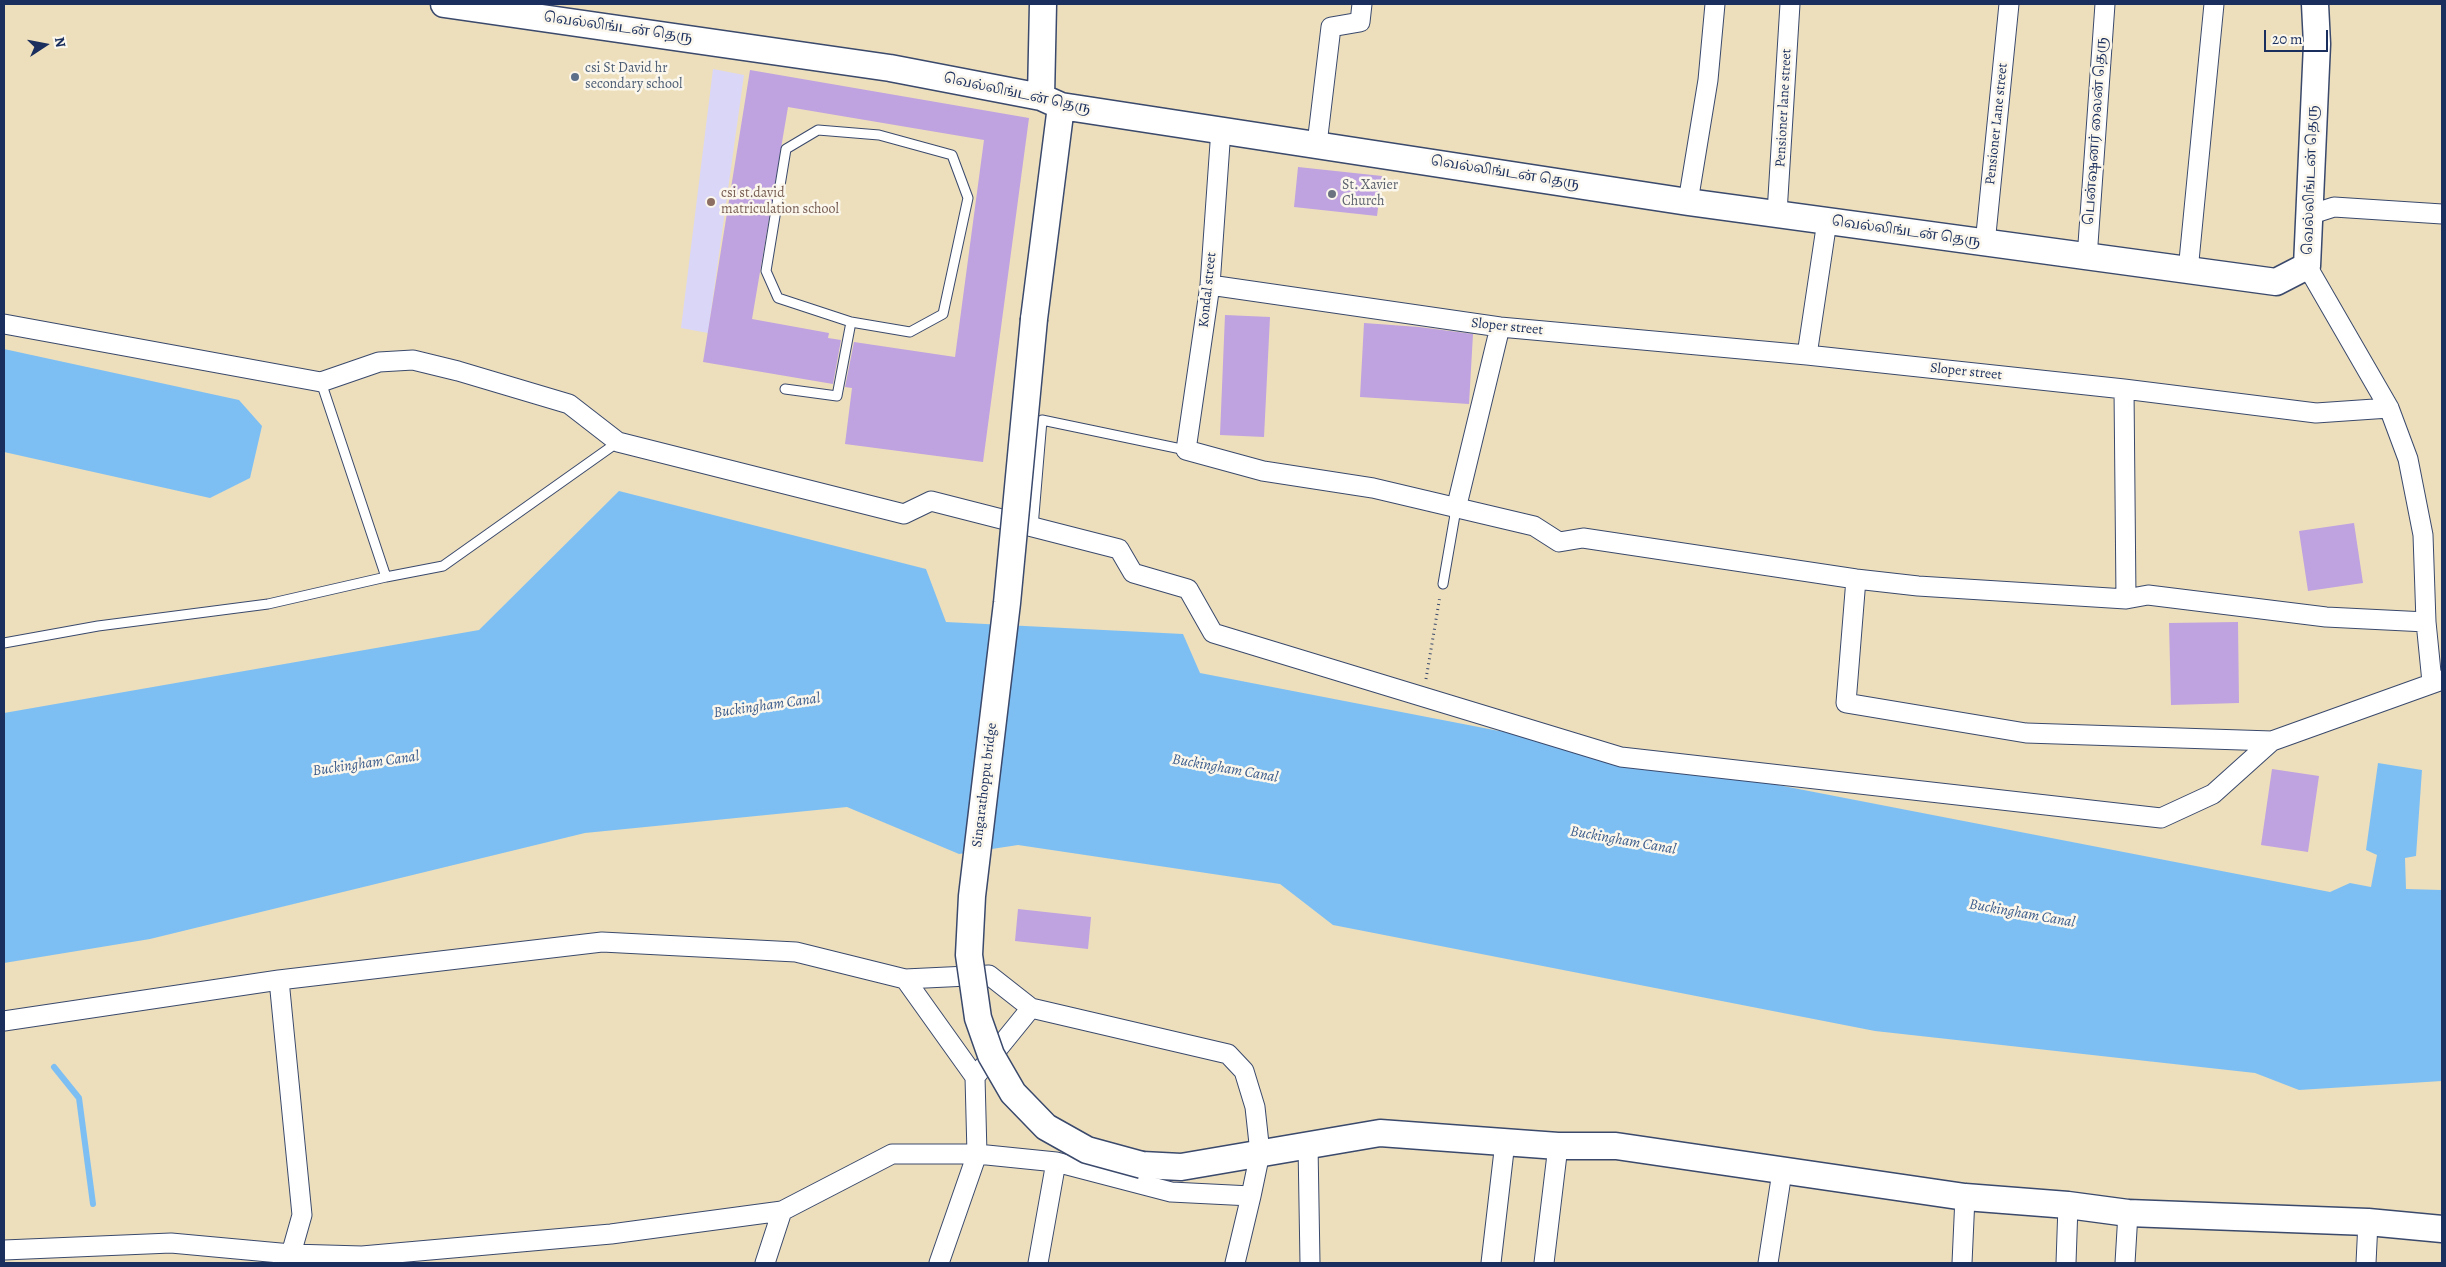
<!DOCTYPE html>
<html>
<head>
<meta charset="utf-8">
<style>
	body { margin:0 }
	#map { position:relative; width:2446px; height:1267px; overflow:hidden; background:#eddfbc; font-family:Alegreya,serif }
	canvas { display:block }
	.frame { position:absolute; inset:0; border:5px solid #1b2f5e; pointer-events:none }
	.north { position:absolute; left:20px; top:20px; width:50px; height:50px; -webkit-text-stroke:4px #fbf7ec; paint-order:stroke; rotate:79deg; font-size:14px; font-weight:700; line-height:20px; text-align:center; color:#1b2f5e }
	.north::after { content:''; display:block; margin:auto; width:18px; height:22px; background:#1b2f5e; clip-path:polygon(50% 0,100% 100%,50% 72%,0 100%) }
	.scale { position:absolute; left:2264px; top:30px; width:64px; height:22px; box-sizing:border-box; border:2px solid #1b2f5e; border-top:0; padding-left:6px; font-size:15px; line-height:18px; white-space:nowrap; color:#1b2f5e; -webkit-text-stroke:4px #fbf7ec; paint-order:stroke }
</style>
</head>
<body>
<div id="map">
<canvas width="2446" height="1267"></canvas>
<div class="frame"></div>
<div class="north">N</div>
<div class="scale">20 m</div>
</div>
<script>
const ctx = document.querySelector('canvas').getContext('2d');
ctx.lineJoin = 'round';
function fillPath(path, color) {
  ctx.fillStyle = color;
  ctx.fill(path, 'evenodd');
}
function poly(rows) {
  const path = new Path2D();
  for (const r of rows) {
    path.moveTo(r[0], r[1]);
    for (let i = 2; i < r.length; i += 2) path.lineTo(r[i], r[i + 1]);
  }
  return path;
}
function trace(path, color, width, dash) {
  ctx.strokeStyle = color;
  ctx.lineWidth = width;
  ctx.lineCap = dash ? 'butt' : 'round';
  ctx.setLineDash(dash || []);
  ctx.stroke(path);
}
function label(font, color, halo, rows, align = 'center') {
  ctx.font = font + ' Alegreya,"Noto Serif Tamil",serif';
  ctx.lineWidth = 5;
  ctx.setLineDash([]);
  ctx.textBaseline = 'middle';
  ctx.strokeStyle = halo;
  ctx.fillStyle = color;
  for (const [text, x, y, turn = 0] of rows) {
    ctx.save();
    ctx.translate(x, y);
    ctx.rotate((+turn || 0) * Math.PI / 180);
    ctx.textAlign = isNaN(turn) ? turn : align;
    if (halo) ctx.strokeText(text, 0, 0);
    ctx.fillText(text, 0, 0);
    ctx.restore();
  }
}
fillPath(poly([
	[713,69,744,75,708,333,681,328]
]), '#dad6f7');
fillPath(poly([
	[4,349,239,400,262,426,250,478,210,498,4,452],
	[619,491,926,569,946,622,1183,634,1200,673,2330,892,2350,883,2371,887,2377,855,2366,850,2378,763,2422,770,2416,856,2405,858,2406,889,2442,890,2442,1081,2299,1090,2255,1073,1875,1031,1333,925,1280,884,1018,845,959,854,847,807,585,833,150,939,4,963,4,713,479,630]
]), '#7ebff3');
trace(poly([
	[54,1067,79,1098,93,1204]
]), '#7ebff3', 6);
fillPath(poly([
	[750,70,1029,118,983,462,845,444,852,388,845,387,854,342,955,357,984,140,788,107,752,319,829,333,828,338,841,340,833,384,703,362],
	[1298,167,1382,176,1377,216,1294,207],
	[1225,315,1270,317,1264,437,1220,435],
	[1364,323,1419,327,1473,334,1469,404,1360,397],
	[2354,523,2363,583,2308,591,2299,531],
	[2238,622,2239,703,2171,705,2169,623],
	[2272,769,2319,776,2308,852,2261,845],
	[1018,909,1091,917,1088,949,1015,941]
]), '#bfa2e0');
const lane = poly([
	[321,382,386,577],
	[785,389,837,396,851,322,778,298,766,271,786,149,818,130,879,135,952,155,968,198,943,314,910,332,851,322],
	[1033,527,1042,420,1186,450],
	[1443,584,1456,509],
	[4,643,98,626,268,604,386,577,443,566,618,442]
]);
const street = poly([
	[1221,129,1210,285,1186,450,1263,471,1373,488,1534,526,1559,542,1583,538,1856,579,1918,586,2126,599,2148,595,2326,617,2426,622],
	[1317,144,1331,27,1360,22,1362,4],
	[1688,202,1708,80,1715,4],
	[1777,213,1790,4],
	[2309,215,2334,207,2442,214],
	[1985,244,2009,4],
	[2087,258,2105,4],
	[2307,266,2389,408,2408,459,2423,535,2426,622,2432,682],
	[2188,271,2214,4],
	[1210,285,1500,327,1807,355,2124,389,2316,413,2389,408],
	[4,324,321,382,379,362,413,360,458,371,569,404,618,442,904,514,931,501,1119,549,1133,573,1188,589,1213,633,1621,757,2161,818,2213,794,2272,741,2442,680],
	[1807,355,1827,221],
	[2124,389,2126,599],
	[1456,509,1500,327],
	[1856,579,1846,703,2026,733,2272,741],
	[905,979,989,975,1031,1008],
	[279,980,302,1215,291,1254],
	[4,1021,279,980,602,942,796,952,905,979,975,1077],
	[1308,1145,1310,1263],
	[4,1250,171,1243,291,1254,362,1256,611,1234,782,1211,892,1154,977,1154,1056,1162,1171,1192,1251,1196,1235,1263],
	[765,1263,782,1211],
	[939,1263,977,1154,975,1077,1031,1008,1228,1054,1244,1071,1255,1107,1260,1153,1251,1196],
	[1038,1263,1056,1162],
	[1491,1263,1505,1142],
	[1544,1263,1558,1146],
	[1768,1263,1782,1172],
	[1962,1263,1965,1197],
	[2066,1263,2068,1205],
	[2125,1263,2128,1213],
	[2366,1263,2368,1222]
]);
const secondary = poly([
	[444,4,890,68,1041,97,1061,106,1688,202,2276,282,2307,266,2317,44,2315,4],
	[1041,97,1043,4],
	[1034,319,1061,106],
	[1142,1165,1181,1167,1380,1133,1558,1146,1616,1146,1965,1197,2068,1205,2128,1213,2368,1222,2442,1229]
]);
trace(lane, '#3a496c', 11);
trace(street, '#3a496c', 21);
trace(secondary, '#3a496c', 29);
trace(poly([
	[1426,679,1440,596]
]), '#3a496c', 3, [1, 4]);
trace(lane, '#fff', 9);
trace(street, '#fff', 19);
trace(secondary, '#fff', 26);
const secondaryBridge = poly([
	[1034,319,1007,603,972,896,969,955,978,1018,991,1055,1013,1093,1046,1127,1087,1150,1142,1165]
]);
trace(secondaryBridge, '#3a496c', 29, []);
trace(secondaryBridge, '#fff', 26);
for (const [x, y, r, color] of [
	[575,77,5,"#5c6f8a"],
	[1332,194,5,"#6b7280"],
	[711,202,5,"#8d6e63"]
]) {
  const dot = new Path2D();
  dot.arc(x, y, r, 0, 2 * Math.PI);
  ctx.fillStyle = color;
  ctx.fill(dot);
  trace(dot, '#fbf7ec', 2);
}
label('14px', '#1b2f5e', '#fbf7ec', [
	["வெல்லிங்டன் தெரு",618,28,8],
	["வெல்லிங்டன் தெரு",1017,94,12],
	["Pensioner lane street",1784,108,-87],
	["Pensioner Lane street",1997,124,-84],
	["பென்ஷனர் லைன் தெரு",2096,131,-86],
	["வெல்லிங்டன் தெரு",1505,173,9],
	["வெல்லிங்டன் தெரு",2311,180,-88],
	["வெல்லிங்டன் தெரு",1906,232,8],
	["Kondal street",1208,290,-84],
	["Sloper street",1507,327,6],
	["Sloper street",1966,372,6],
	["Singarathoppu bridge",985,785,-83]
]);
label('14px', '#4e5e75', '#fbf7ec', [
	["csi St David hr",585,69],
	["secondary school",585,85]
], 'left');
label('14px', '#5b616d', '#fbf7ec', [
	["St. Xavier",1342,186],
	["Church",1342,202]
], 'left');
label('14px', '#785e54', '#fbf7ec', [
	["csi st.david",721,194],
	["matriculation school",721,210]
], 'left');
label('italic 15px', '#395a8b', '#fbf7ec', [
	["Buckingham Canal",767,706,-8],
	["Buckingham Canal",366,764,-8],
	["Buckingham Canal",1225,769,10],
	["Buckingham Canal",1623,841,10],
	["Buckingham Canal",2022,914,10]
]);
</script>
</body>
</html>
